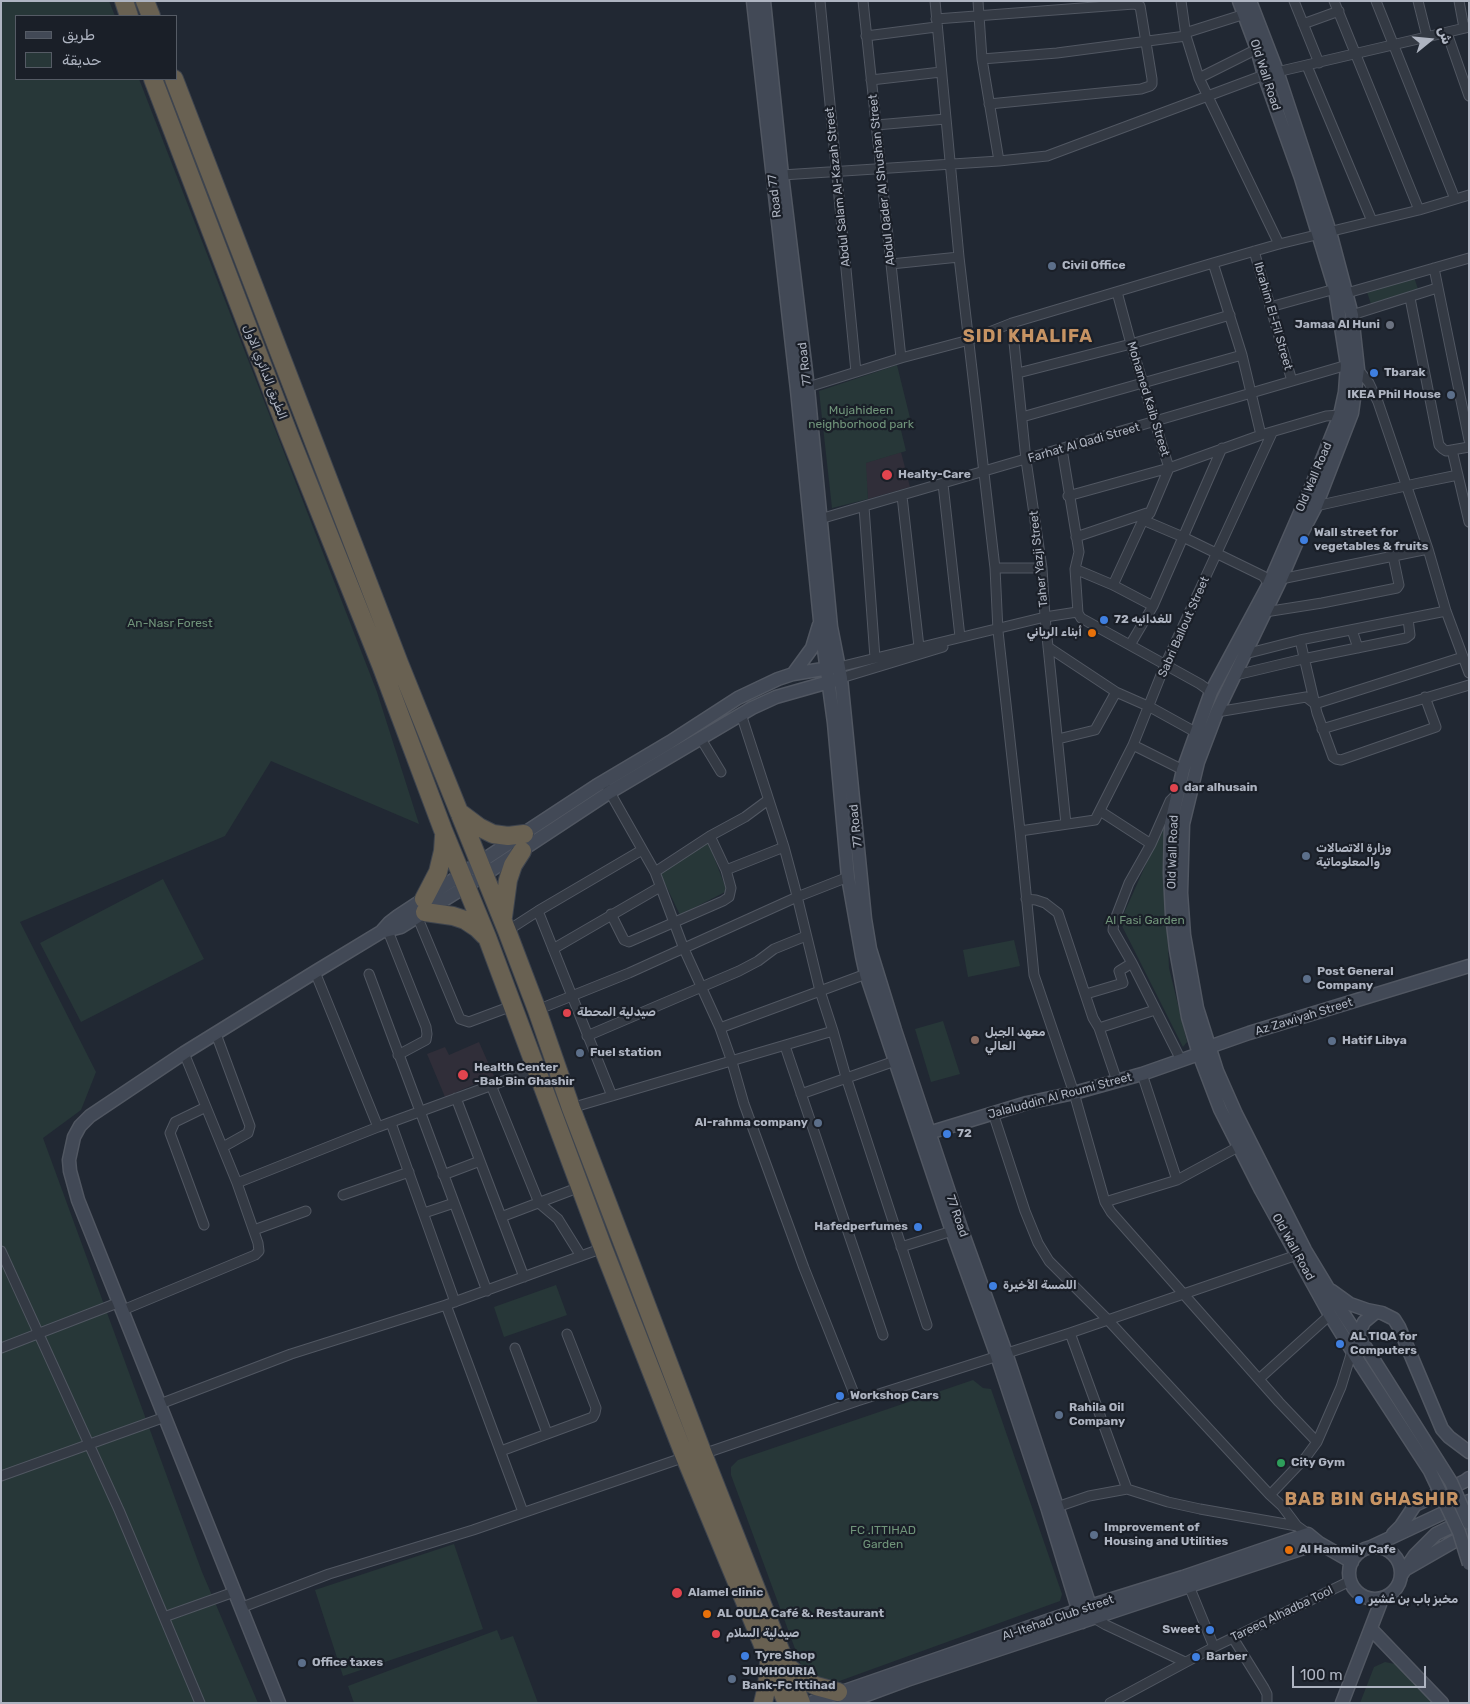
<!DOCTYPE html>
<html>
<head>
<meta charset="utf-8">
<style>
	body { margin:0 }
	#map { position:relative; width:1470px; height:1704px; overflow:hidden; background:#212833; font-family:Rubik,"Noto Sans Arabic",sans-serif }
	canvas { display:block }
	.frame { position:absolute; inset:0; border:2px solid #aeb4c1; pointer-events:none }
	.legend { position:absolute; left:15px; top:15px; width:162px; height:65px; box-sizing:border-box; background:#1a1f28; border:1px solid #555b65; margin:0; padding:6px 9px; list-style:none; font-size:15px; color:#aeb4c1 }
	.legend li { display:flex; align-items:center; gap:10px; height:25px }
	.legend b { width:25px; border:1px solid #555b65 }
	.north { position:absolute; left:1405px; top:15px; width:50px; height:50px; -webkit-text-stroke:4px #1a1f28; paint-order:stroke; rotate:73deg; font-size:14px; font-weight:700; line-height:20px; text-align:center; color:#aeb4c1 }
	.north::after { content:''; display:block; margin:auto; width:18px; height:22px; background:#aeb4c1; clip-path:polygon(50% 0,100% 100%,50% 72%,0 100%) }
	.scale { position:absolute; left:1292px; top:1666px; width:134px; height:22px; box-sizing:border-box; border:2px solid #aeb4c1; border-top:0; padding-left:6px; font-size:15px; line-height:18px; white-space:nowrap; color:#aeb4c1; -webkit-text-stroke:4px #1a1f28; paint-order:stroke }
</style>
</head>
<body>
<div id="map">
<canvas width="1470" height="1704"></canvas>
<div class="frame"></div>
<ul class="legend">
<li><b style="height:6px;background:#424956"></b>طريق</li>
<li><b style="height:14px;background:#273738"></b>حديقة</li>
</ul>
<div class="north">ش</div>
<div class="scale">100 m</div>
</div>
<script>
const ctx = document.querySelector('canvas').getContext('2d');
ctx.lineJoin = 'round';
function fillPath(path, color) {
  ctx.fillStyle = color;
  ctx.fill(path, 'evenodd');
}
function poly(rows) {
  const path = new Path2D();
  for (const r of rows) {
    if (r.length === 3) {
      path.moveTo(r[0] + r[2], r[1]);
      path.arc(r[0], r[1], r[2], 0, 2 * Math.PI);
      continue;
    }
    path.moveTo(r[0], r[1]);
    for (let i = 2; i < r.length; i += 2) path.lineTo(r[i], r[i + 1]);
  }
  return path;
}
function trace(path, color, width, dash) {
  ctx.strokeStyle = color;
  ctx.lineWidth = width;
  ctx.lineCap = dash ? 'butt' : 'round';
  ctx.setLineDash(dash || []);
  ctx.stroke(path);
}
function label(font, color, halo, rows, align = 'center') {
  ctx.font = font + ' Rubik,"Noto Sans Arabic",sans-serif';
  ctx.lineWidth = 4.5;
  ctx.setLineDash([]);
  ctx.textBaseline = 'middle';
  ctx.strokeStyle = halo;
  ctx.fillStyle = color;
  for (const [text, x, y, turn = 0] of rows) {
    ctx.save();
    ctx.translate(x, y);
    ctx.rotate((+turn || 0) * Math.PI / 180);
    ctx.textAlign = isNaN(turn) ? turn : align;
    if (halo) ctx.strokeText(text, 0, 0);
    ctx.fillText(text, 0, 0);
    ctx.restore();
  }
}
fillPath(poly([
	[901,452,910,487,868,499,865,463],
	[479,1042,494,1076,445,1097,427,1054,445,1047,449,1055]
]), '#302e39');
fillPath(poly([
	[1,1,109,1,115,16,16,16,16,79,139,79,377,692,419,824,271,761,225,836,20,922,96,1072,81,1110,43,1138,202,1572,258,1703,1,1703],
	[1414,277,1419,292,1372,307,1367,292],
	[897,365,911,422,900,426,906,451,866,463,868,499,832,508,819,391],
	[1169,813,1165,888,1169,968,1187,1042,1183,1047,1120,922],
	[707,839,727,891,680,915,660,873],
	[163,879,204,959,81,1022,40,943],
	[1014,940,1020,966,968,977,963,950],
	[943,1021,960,1074,931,1082,915,1029],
	[556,1285,567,1315,504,1337,494,1307],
	[973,1380,983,1388,991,1389,1062,1594,1060,1601,834,1683,809,1680,801,1665,731,1475,731,1467,738,1460],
	[454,1544,483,1629,343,1676,315,1590],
	[497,1630,501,1640,513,1636,538,1703,354,1703,348,1686],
	[1385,1662,1395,1664,1405,1671,1433,1703,1360,1703,1374,1667]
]), '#273738');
const street = poly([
	[820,1,856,372],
	[863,1,901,358],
	[935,1,959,257,995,568,998,631,1020,831,1034,975,1074,1093,1105,1202,1111,1212,1279,1402,1317,1442],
	[978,1,982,59,999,161],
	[1181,1,1186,36,1199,78,1279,244],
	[1294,1,1319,63],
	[1334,1,1419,210],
	[1376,1,1455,199],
	[1418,1,1427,37],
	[1459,1,1464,28],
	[936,19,1134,4,1140,6,1152,79,1152,84,1150,86,1141,89,989,104],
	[1303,24,1339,11],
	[1185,33,1245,14],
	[1447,33,1469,96],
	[866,36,936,27],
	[982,59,1057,53,1186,36],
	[1307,66,1372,221],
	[1199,78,1257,49],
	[871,80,941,72],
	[876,125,946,119],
	[782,175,999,161,1047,156,1264,75,1469,27],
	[1254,251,1292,381],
	[1213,263,1242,355,1261,435],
	[891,264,959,257],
	[1434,268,1469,440],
	[1347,293,1469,258],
	[1410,298,1439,445,1443,449,1446,451,1469,447],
	[1270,307,1335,289],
	[1352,315,1437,288],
	[1012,323,1026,460,1042,568,1045,617,1066,824],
	[1018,373,1131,344,1230,315],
	[805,388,901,358,969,340,1012,323,1213,263,1279,244,1419,210,1469,195],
	[1022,417,1242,355],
	[1062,449,1079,552,1075,569,1078,613,1081,618,1200,684,1211,692],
	[1452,450,1469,522],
	[943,484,960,637],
	[902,496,919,647],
	[1068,496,1169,468,1261,435,1326,416,1340,415],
	[1316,506,1419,483,1458,475],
	[864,507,875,658],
	[820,519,1347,365,1358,369,1369,383,1378,402,1428,549,1446,611,1469,673],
	[1143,520,1183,537,1263,576,1269,584,1281,579,1428,549],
	[1076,537,1147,513],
	[995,568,1042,568],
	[1075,569,1113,585,1153,606],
	[1113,585,1143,520,1150,513,1169,468,1131,344,1117,292],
	[1265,612,1322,603,1397,588,1399,585,1393,556],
	[1352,630,1358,648],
	[1300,640,1317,713,1333,757,1336,759,1341,760,1436,727,1425,697],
	[1130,645,1153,606,1222,448],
	[1048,647,1116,692,1150,707,1197,733],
	[1245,654,1300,640,1446,611],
	[839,667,1045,617,1077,612],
	[1236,675,1303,659,1406,638,1410,635,1408,619],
	[841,678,943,647],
	[1217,712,1306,697,1315,704,1463,657],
	[741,714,784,847,795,888,820,991,833,1031],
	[1322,729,1469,685],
	[701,739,721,772],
	[1058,739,1095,730,1116,692],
	[1133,745,1183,770],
	[608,789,655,872,684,949,720,1028,732,1062,744,1104,804,1268,857,1401],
	[1177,794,1170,801,1151,844,1129,883,1114,922,1113,930,1132,963,1181,1060],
	[1100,811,1151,844],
	[1020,831,1095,820,1133,745,1165,665,1272,433],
	[726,870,784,847],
	[655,872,710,836,745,817,768,800],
	[1026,899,1036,900,1045,903,1058,913,1093,1018,1099,1028,1117,1081],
	[538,911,612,1096],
	[611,914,624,940,629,942,723,901,729,897,731,888,726,870,710,836],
	[417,916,460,1019,469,1022,512,1006],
	[388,931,426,1027,427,1034,426,1040,398,1055],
	[507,931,538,911,642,850],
	[553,949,660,887],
	[315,972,378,1127],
	[369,974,487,1291],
	[1086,994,1123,983,1119,971,1132,963],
	[537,1010,629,973,797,897,848,877],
	[720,1028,866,974],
	[1099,1028,1155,1010],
	[216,1034,250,1126,248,1133,223,1147],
	[587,1036,739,971,758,961,774,949,806,936],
	[785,1046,883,1335],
	[491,1085,539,1203,558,1219,581,1256],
	[801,1094,895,1061],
	[456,1098,524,1277],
	[571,1108,833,1031,846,1077,927,1325],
	[993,1113,1025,1211,1038,1243,1049,1261,1107,1319,1270,1495,1282,1506,1297,1526,1308,1534],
	[391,1123,455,1302],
	[443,1175,480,1161],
	[1177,1180,1238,1147],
	[237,1183,378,1127,536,1069],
	[343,1195,409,1172],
	[1105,1202,1177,1180,1142,1074],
	[424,1213,454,1203],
	[501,1217,580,1187],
	[204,1225,170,1133,175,1122,206,1107],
	[254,1230,306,1211],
	[901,1247,952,1231],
	[1,1251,119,1510,200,1703],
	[446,1305,523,1512],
	[123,1310,255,1255,259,1251,258,1243,237,1183,184,1053],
	[1070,1333,1127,1489],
	[1,1348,120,1302],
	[515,1348,547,1433],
	[1259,1379,1330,1315],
	[160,1404,291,1354,446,1305,603,1248],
	[501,1451,593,1417,595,1413,596,1408,567,1334],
	[703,1454,857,1401,1070,1333,1297,1255,1302,1252],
	[1,1476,165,1417],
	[1270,1495,1306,1457,1317,1442,1341,1387,1352,1351],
	[1057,1507,1089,1496,1127,1489,1168,1502,1200,1509,1297,1526],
	[1189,1586,1214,1647],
	[240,1608,329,1574,473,1530,685,1457],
	[164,1617,234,1592],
	[1094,1618,1106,1625,1185,1662],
	[1233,1638,1264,1688,1267,1694,1267,1703],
	[1110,1703,1214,1647,1350,1581]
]);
const secondary = poly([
	[753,1,797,390,820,620,834,723,848,877,862,956,866,974,952,1231,997,1356,1048,1510,1082,1622],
	[764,1,782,175,808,388,831,627,841,678,865,919,870,949,895,1030,962,1231,1006,1353,1094,1618],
	[1239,1,1257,49,1264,75,1301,178,1335,289,1347,365,1345,392,1340,415,1309,492,1269,584,1211,692,1183,770,1171,823,1170,873,1172,915,1176,950,1188,1017,1199,1054,1220,1109,1261,1190,1330,1315,1361,1365],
	[1250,1,1277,71,1330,232,1352,315,1358,369,1352,413,1316,506,1296,544,1281,579,1217,712,1198,762,1183,824,1181,893,1184,935,1197,1008,1217,1071,1236,1114,1305,1250,1343,1313,1370,1354],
	[793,674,812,648,819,625],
	[381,932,389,923,398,916,596,786,670,742,738,698,778,679,793,674,835,667],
	[922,1135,1027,1103,1074,1093,1142,1074,1199,1054,1209,1047,1249,1033,1469,966],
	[1332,1291,1350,1304,1367,1310,1382,1313,1394,1319,1399,1327,1442,1429,1449,1437,1469,1452],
	[1355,1342,1364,1322,1376,1312],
	[1393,1534,1401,1526,1415,1505,1465,1481,1469,1478],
	[1375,1573,26],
	[1371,1547,1469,1501],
	[1406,1569,1453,1542,1469,1535],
	[1402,1574,1415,1555,1436,1534,1465,1520],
	[1371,1629,1442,1703],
	[279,1703,78,1200,70,1171,69,1160,74,1137,80,1126,90,1116,184,1053,315,972,381,932,401,927,484,875,610,792,669,757,752,708,776,697,836,680],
	[810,1703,1090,1606,1183,1577,1308,1534,1319,1543,1352,1562],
	[845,1703,907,1680,1319,1543],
	[1342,1703,1382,1599]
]);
const highway = poly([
	[124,1,129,16],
	[145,1,151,16],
	[153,79,289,435,381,665,443,830,487,937,603,1248,685,1457,787,1703],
	[174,79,399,663,507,931,537,1010,571,1108,630,1262,703,1454,801,1703],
	[459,812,479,827,493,834,508,836,524,834],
	[424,899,438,872,443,851,444,836],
	[425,912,453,916,465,920,477,928,485,936],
	[503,917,508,880,513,865,522,851],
	[788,1667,806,1681,816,1686,838,1692],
	[763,1703,767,1686,769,1663]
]);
trace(street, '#515762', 11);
trace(secondary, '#515762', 15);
trace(highway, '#3e444e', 20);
trace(street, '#343a44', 9);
trace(secondary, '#424956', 12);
trace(highway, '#696152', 18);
const secondaryBridge = poly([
	[1370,1354,1451,1482,1469,1523],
	[1361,1365,1430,1471,1459,1532,1469,1564]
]);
trace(secondaryBridge, '#515762', 15, []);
trace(secondaryBridge, '#424956', 12);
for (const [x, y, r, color] of [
	[1052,266,5,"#5c6f8a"],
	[1390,325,5,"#6b7280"],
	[1374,373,5,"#3f7fe0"],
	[1451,395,5,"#5c6f8a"],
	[887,475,6,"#e0444e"],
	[1304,540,5,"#3f7fe0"],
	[1104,620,5,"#3f7fe0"],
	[1092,633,5,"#e8710a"],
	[1174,788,5,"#e0444e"],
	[1306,856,5,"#5c6f8a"],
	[1307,979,5,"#5c6f8a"],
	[567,1013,5,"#e0444e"],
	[975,1040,5,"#8d6e63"],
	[1332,1041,5,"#5c6f8a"],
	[580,1053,5,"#5c6f8a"],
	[463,1075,6,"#e0444e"],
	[818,1123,5,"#5c6f8a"],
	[947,1134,5,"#3f7fe0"],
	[918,1227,5,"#3f7fe0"],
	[993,1286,5,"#3f7fe0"],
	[1340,1344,5,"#3f7fe0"],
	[840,1396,5,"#3f7fe0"],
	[1059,1415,5,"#5c6f8a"],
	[1281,1463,5,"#2e9e5b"],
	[1094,1535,5,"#5c6f8a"],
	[1289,1550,5,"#e8710a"],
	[677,1593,6,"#e0444e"],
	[1359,1600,5,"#3f7fe0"],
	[707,1614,5,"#e8710a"],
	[1210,1630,5,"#3f7fe0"],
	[716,1634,5,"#e0444e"],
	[745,1656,5,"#3f7fe0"],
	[1196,1657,5,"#3f7fe0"],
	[302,1663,5,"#5c6f8a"],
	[732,1679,5,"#5c6f8a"]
]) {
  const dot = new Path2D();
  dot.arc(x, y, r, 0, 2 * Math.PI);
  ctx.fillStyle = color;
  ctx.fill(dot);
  trace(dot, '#1a1f28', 2);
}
label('12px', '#aeb4c1', '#1a1f28', [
	["Old Wall Road",1265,75,72],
	["Abdul Qader Al Shushan Street",882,180,-96],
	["Abdul Salam Al-Kazah Street",838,187,-96],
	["Road 77",775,196,-97],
	["Ibrahim El-Fil Street",1273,316,74],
	["77 Road",805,364,-97],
	["الطريق الدائري الاول",265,372,69],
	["Mohamed Kaib Street",1148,399,73],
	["Farhat Al Qadi Street",1084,443,-16],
	["Old Wall Road",1314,477,-67],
	["Taher Yazji Street",1039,559,-96],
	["Sabri Ballout Street",1184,627,-66],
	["77 Road",856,826,-96],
	["Old Wall Road",1173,852,-88],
	["Az Zawiyah Street",1304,1017,-17],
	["Jalaluddin Al Roumi Street",1060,1096,-15],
	["77 Road",957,1216,71],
	["Old Wall Road",1293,1247,61],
	["Tareeq Alhadba Tool",1282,1614,-26],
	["Al-Itehad Club street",1058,1618,-19]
]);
label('bold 12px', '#aeb4c1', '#1a1f28', [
	["Civil Office",1062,266],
	["Jamaa Al Huni",1380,325,"right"],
	["Tbarak",1384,373],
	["IKEA Phil House",1441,395,"right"],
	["Healty-Care",898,475],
	["Wall street for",1314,533],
	["vegetables & fruits",1314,547],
	["72 للغدائيه",1114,620],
	["أبناء الرياني",1082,633,"right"],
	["dar alhusain",1184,788],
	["وزارة الاتصالات",1316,849],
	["والمعلوماتية",1316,863],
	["Post General",1317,972],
	["Company",1317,986],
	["صيدلية المحطة",577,1013],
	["معهد الجبل",985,1033],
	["العالي",985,1047],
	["Hatif Libya",1342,1041],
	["Fuel station",590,1053],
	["Health Center",474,1068],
	["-Bab Bin Ghashir",474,1082],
	["Al-rahma company",808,1123,"right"],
	["72",957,1134],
	["Hafedperfumes",908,1227,"right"],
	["اللمسة الأخيرة",1003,1286],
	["AL TIQA for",1350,1337],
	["Computers",1350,1351],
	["Workshop Cars",850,1396],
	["Rahila Oil",1069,1408],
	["Company",1069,1422],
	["City Gym",1291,1463],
	["Improvement of",1104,1528],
	["Housing and Utilities",1104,1542],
	["Al Hammily Cafe",1299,1550],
	["Alamel clinic",688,1593],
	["مخبز باب بن غشير",1369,1600],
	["AL OULA Café &. Restaurant",717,1614],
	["Sweet",1200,1630,"right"],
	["صيدلية السلام",726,1634],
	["Tyre Shop",755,1656],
	["Barber",1206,1657],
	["Office taxes",312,1663],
	["JUMHOURIA",742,1672],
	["Bank-Fc Ittihad",742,1686]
], 'left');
label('12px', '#70947a', '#1a1f28', [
	["Mujahideen",861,411],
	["neighborhood park",861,425],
	["An-Nasr Forest",170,624],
	["Al Fasi Garden",1145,921],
	["FC .ITTIHAD",883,1531],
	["Garden",883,1545]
]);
ctx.letterSpacing = '1px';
label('bold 18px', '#c69363', '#1a1f28', [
	["SIDI KHALIFA",1028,337],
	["BAB BIN GHASHIR",1372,1500]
]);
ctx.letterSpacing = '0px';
</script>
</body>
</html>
